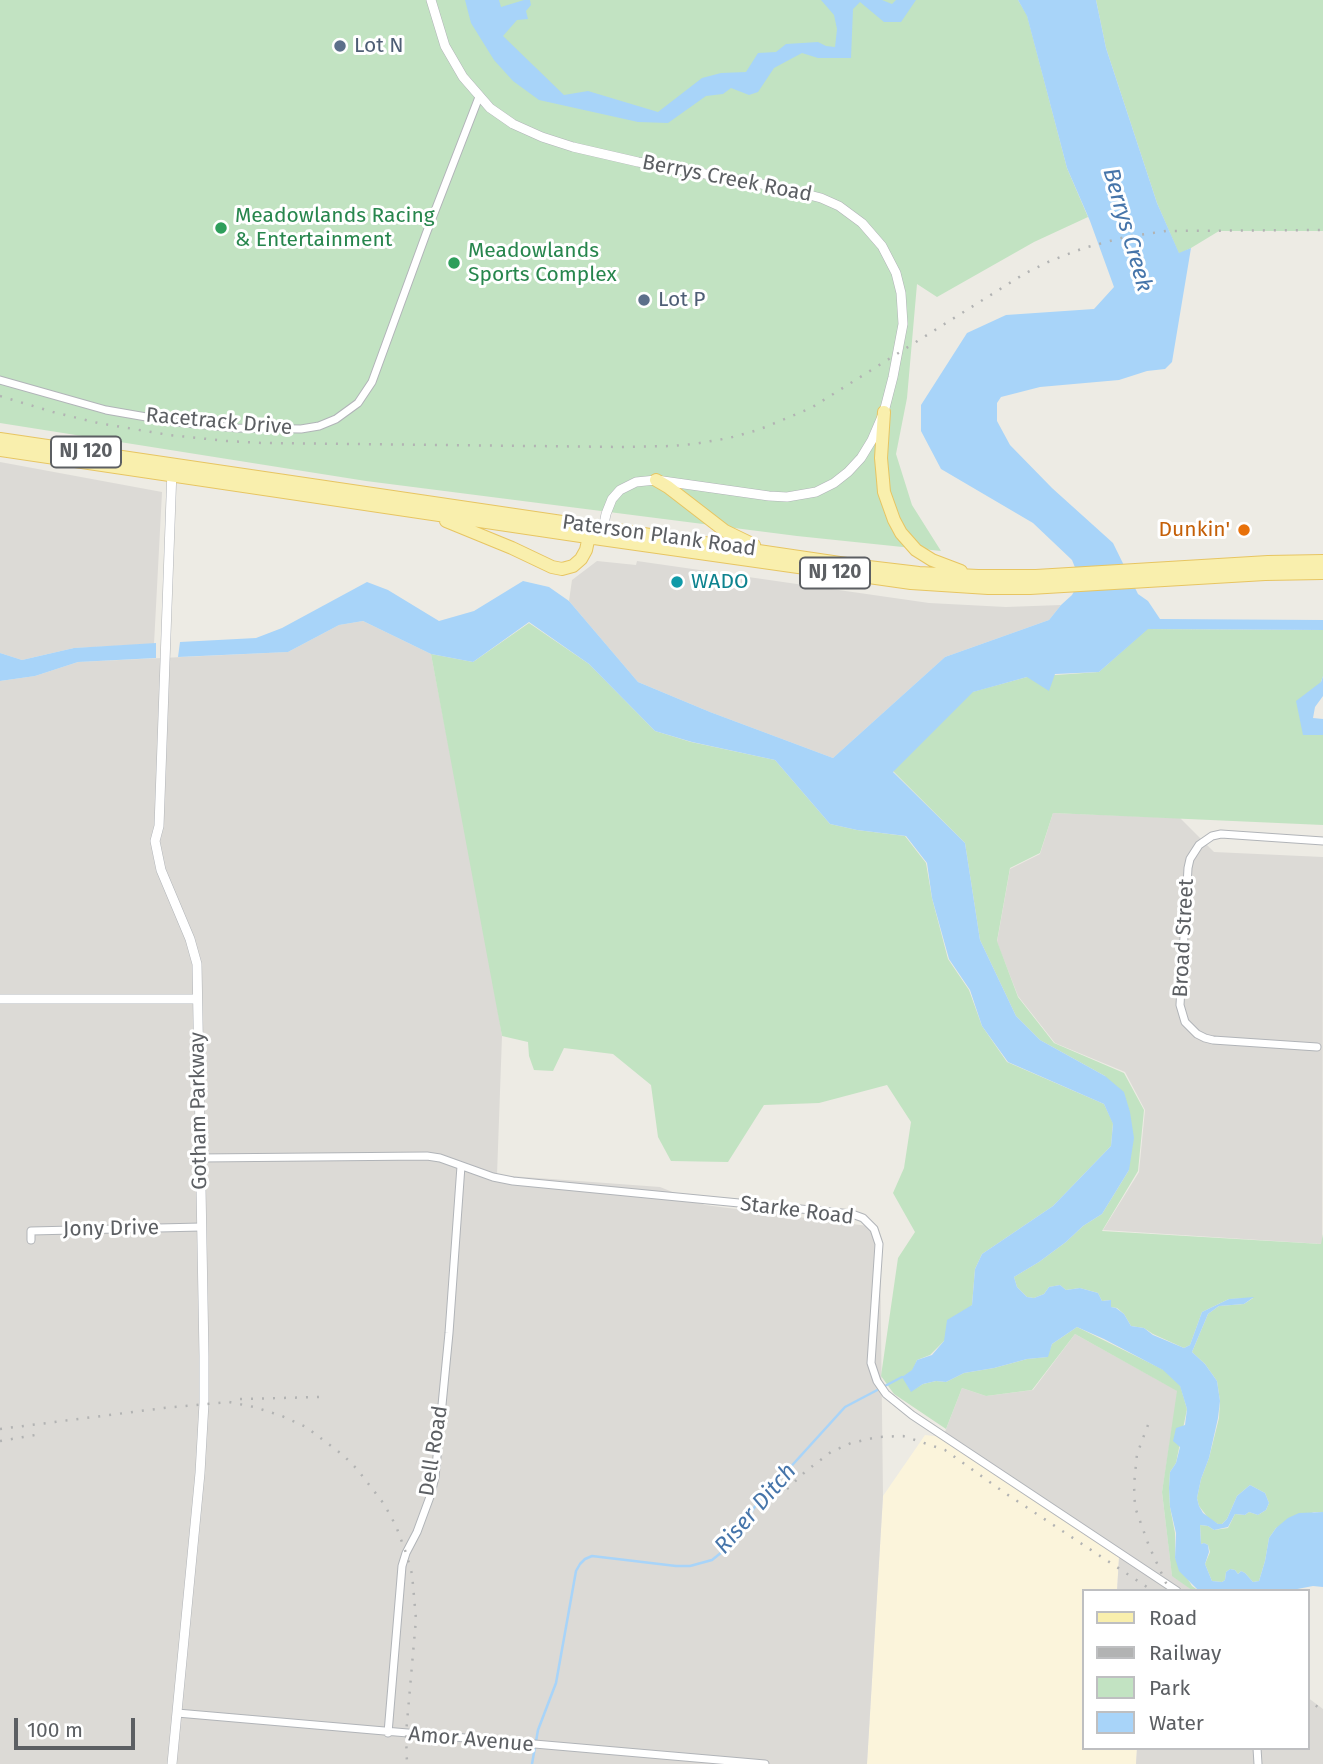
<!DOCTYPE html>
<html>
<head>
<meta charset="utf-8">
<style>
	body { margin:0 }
	#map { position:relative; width:1323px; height:1764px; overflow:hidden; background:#edebe4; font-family:"Fira Sans",sans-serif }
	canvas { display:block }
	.legend { position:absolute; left:1082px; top:1589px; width:228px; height:161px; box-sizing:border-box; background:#fff; border:2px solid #bebfc1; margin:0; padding:9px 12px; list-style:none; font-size:21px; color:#5c5f63 }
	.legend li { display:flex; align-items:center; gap:14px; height:35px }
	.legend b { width:35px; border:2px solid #bebfc1 }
	.scale { position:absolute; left:14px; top:1718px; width:121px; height:32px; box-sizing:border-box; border:4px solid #5c5f63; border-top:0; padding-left:9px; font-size:21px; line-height:24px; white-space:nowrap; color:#5c5f63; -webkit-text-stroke:5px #fff; paint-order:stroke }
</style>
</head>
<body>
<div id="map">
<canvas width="1323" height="1764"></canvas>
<ul class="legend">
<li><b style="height:9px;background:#f9efad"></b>Road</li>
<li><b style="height:9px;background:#b2b3b3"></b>Railway</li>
<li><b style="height:19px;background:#c2e3c2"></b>Park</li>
<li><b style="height:19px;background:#a8d4f9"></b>Water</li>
</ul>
<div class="scale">100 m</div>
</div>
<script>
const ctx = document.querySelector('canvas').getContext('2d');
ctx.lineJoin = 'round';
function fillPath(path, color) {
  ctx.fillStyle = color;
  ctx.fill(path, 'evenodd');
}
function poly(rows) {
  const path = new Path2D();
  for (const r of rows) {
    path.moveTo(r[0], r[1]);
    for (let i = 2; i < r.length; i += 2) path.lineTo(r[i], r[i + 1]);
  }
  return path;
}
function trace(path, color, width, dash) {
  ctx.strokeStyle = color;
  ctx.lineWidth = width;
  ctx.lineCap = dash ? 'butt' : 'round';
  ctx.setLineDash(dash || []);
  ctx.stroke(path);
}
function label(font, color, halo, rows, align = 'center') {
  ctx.font = font + ' "Fira Sans",sans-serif';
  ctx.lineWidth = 6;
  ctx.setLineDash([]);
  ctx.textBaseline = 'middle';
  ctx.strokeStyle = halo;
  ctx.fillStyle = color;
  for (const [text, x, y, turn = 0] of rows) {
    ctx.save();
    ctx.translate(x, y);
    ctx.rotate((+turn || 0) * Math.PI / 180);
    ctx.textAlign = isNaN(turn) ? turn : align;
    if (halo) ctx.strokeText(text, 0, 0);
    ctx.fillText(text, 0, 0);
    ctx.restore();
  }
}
fillPath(poly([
	[925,1435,943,1437,1119,1557,1117,1591,1083,1591,1083,1748,1137,1748,1136,1764,867,1764,883,1496]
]), '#fbf4db');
fillPath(poly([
	[0,462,162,492,154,644,74,648,22,660,0,653],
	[597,561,636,565,637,561,929,603,1006,607,1061,605,1049,620,945,657,833,758,710,712,638,682,569,601,572,580],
	[363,621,431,654,488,950,502,1036,497,1175,660,1187,705,1205,868,1226,880,1246,883,1496,867,1764,0,1764,0,681,35,676,78,662,288,652,339,625],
	[1053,813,1180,818,1214,852,1323,857,1322,1244,1103,1230,1139,1172,1145,1110,1125,1072,1055,1043,1018,996,997,942,1010,869,1040,854],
	[1075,1334,1178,1391,1162,1492,1172,1575,1193,1591,1117,1591,1119,1557,943,1437,962,1388,986,1396,1033,1390],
	[1307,1697,1323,1709,1323,1764,1136,1764,1137,1748,1307,1748]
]), '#dcdad6');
fillPath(poly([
	[0,0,1018,0,1027,15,1067,168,1088,217,1034,242,937,297,917,284,907,398,896,454,912,505,941,551,797,536,366,481,0,423],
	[1096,0,1323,0,1323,231,1219,231,1191,248,1179,254,1157,203,1106,48],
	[529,623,589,664,655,731,691,742,775,760,830,824,857,830,905,836,926,863,932,898,948,959,969,990,982,1026,1007,1062,1104,1104,1113,1123,1111,1146,1053,1206,982,1254,975,1269,972,1305,944,1341,930,1355,917,1360,913,1370,903,1377,911,1391,923,1384,936,1381,946,1382,964,1373,994,1368,1027,1359,1047,1357,1052,1344,1077,1327,1164,1370,1180,1385,1187,1409,1176,1463,1170,1472,1169,1489,1170,1507,1175,1533,1175,1558,1192,1586,1199,1591,1193,1591,1172,1576,1162,1492,1177,1391,1075,1334,1032,1390,986,1396,962,1388,946,1429,894,1394,881,1376,898,1258,915,1232,893,1193,904,1168,911,1122,887,1085,819,1103,764,1105,728,1162,671,1161,658,1137,651,1085,613,1054,564,1048,553,1071,534,1070,529,1056,528,1042,502,1036,431,654,473,662],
	[1147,629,1323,630,1323,676,1303,735,1323,735,1323,825,1053,813,1040,853,1010,868,997,941,1018,997,1054,1043,1124,1073,1144,1110,1138,1171,1102,1231,1321,1244,1323,1234,1323,1512,1314,1512,1276,1528,1269,1538,1265,1561,1259,1581,1253,1582,1245,1573,1241,1571,1238,1574,1235,1570,1230,1569,1226,1572,1225,1580,1222,1582,1212,1581,1205,1564,1210,1552,1208,1545,1204,1543,1201,1544,1200,1525,1208,1526,1214,1530,1228,1528,1235,1514,1245,1515,1249,1512,1258,1515,1266,1510,1269,1503,1265,1493,1250,1485,1237,1496,1227,1519,1222,1524,1218,1524,1209,1519,1199,1506,1197,1498,1201,1479,1209,1458,1219,1418,1220,1401,1217,1381,1205,1364,1192,1352,1208,1314,1219,1306,1244,1304,1253,1298,1229,1299,1202,1312,1190,1345,1184,1348,1153,1334,1144,1328,1131,1326,1124,1314,1117,1308,1111,1307,1111,1300,1102,1301,1098,1293,1080,1288,1066,1290,1060,1285,1049,1287,1044,1294,1034,1298,1027,1297,1017,1287,1014,1277,1039,1262,1066,1242,1083,1226,1102,1214,1129,1170,1105,1076,1040,1040,1016,1016,980,940,965,843,893,771,972,692,1027,677,1099,672]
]), '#c2e3c2');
fillPath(poly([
	[465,0,499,0,501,7,524,0,530,0,531,5,526,11,528,19,517,20,503,36,564,95,588,91,658,112,702,78,721,73,746,72,758,53,776,52,786,44,818,42,826,46,835,47,837,29,834,15,821,0,882,0,892,4,896,0,916,0,901,22,884,22,860,2,853,9,851,58,818,58,802,53,774,68,758,92,749,95,731,88,723,94,706,96,668,123,638,122,539,100,513,81,494,60,471,23],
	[1018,0,1096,0,1106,48,1157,203,1179,253,1191,248,1172,362,1165,369,1147,371,1119,380,1040,387,1001,397,997,403,997,421,1010,445,1052,488,1113,543,1138,594,1148,601,1160,619,1323,620,1323,630,1148,629,1099,672,1055,674,1049,691,1027,677,973,692,893,772,965,843,980,940,1016,1016,1040,1040,1105,1076,1124,1092,1130,1112,1134,1138,1129,1170,1102,1214,1083,1226,1066,1242,1039,1262,1014,1277,1017,1287,1027,1297,1034,1298,1044,1294,1049,1287,1060,1285,1066,1290,1080,1288,1098,1293,1102,1301,1111,1300,1111,1307,1116,1308,1124,1314,1131,1326,1144,1328,1153,1335,1184,1348,1190,1345,1202,1312,1229,1299,1254,1297,1244,1304,1219,1306,1208,1314,1192,1352,1205,1364,1217,1381,1220,1401,1218,1418,1209,1458,1201,1479,1197,1498,1199,1506,1203,1513,1218,1524,1222,1524,1227,1519,1237,1496,1250,1485,1265,1493,1269,1503,1266,1510,1258,1515,1249,1512,1245,1515,1235,1514,1228,1527,1214,1530,1208,1526,1200,1525,1201,1544,1204,1543,1208,1545,1209,1552,1205,1564,1212,1581,1222,1582,1225,1580,1226,1572,1230,1569,1235,1570,1238,1574,1241,1571,1245,1573,1253,1582,1259,1581,1265,1561,1269,1538,1276,1528,1288,1518,1299,1513,1323,1512,1323,1587,1313,1586,1287,1591,1199,1591,1179,1571,1175,1558,1176,1533,1170,1507,1169,1488,1170,1472,1176,1463,1180,1447,1173,1441,1176,1428,1185,1425,1187,1409,1180,1386,1163,1370,1104,1339,1077,1327,1052,1344,1048,1357,1027,1359,994,1368,964,1373,946,1382,936,1381,923,1384,911,1392,902,1377,912,1370,917,1360,932,1355,944,1341,947,1320,972,1305,975,1269,982,1254,1053,1206,1111,1146,1113,1124,1104,1104,1008,1062,982,1026,970,990,949,959,932,898,927,863,906,836,857,830,830,824,775,760,692,742,655,731,589,664,529,622,473,662,431,654,363,621,339,625,288,652,178,657,180,642,256,638,282,628,367,582,388,590,439,621,474,611,523,581,549,587,569,601,638,682,710,712,833,758,945,657,1049,620,1061,605,1072,595,1080,580,1072,560,1033,523,941,469,921,431,921,405,967,333,1006,315,1094,309,1114,287,1090,221,1067,168,1027,16],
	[156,643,156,658,78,662,35,676,0,681,0,653,22,660,74,648],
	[1323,676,1323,696,1315,707,1313,718,1323,719,1323,735,1303,735,1296,701,1321,682]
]), '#a8d4f9');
trace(poly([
	[532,1764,538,1730,556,1683,576,1571,580,1564,585,1559,592,1556,676,1566,690,1566,712,1560,727,1548,756,1505,845,1407,902,1377]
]), '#a8d4f9', 2.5);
const minor = poly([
	[0,380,106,410,175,422,237,428,301,429,319,426,336,419,358,403,372,382,426,234,479,97],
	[1317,1047,1213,1040,1205,1038,1197,1034,1185,1022,1180,1005,1188,868,1190,859,1199,845,1212,836,1221,834,1323,841],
	[199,1158,427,1156,440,1158,493,1177,513,1181,852,1214,863,1218,874,1229,879,1244,871,1363,877,1381,886,1394,912,1415,1177,1591],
	[31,1240,31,1231,201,1227],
	[177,1713,765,1764],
	[388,1733,402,1566,406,1553,417,1532,431,1494,435,1477,449,1333,461,1166],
	[1257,1748,1258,1764]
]);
const tertiary = poly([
	[431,0,445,46,463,77,490,108,513,124,542,137,573,147,638,162,778,187,821,198,839,206,862,223,882,246,896,273,901,293,903,324,893,377,884,412,872,440,861,458,848,472,834,483,816,492,787,497,769,496,656,480,636,482,620,490,612,499,606,514,602,534],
	[172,470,159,826,155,841,161,870,190,939,197,964,204,1356,204,1403,200,1473,172,1764],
	[0,999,197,999]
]);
const primary = poly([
	[884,412,881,458,883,480,884,492,894,520,901,533,916,550,932,560,961,571],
	[0,439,860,566,919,573,978,576,1036,576,1268,562,1323,561],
	[0,450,601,539,911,583,988,588,1030,588,1265,574,1323,573],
	[656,480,668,487,725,531,754,545],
	[446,521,512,548,552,567,562,569,573,566,581,559,586,550,590,531]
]);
trace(minor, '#b1b4b8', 9);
trace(tertiary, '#b1b4b8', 10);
trace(primary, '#e7c562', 14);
trace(minor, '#fff', 7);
trace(tertiary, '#fff', 9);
trace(primary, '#f9efad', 12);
trace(poly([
	[0,396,53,412,98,423,169,435,227,441,263,443,624,447,672,446,694,444,729,438,758,430,811,408,1024,274,1050,261,1084,248,1125,237,1166,231,1323,230],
	[240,1399,320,1397],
	[1148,1425,1137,1454,1134,1485,1135,1507,1149,1546,1166,1583,1172,1591],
	[0,1429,164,1408,229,1402,254,1407,282,1416,306,1427,343,1455,357,1469,384,1504,396,1526,406,1553,412,1574,416,1619,406,1734,407,1764],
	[0,1441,41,1434],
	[787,1489,806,1471,831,1452,851,1443,878,1437,903,1436,945,1450,1005,1493,1153,1591],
	[1307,1699,1323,1711]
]), '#b2b3b3', 2.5, [2, 9]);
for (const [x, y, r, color] of [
	[340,46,7,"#5c6f8a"],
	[221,228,7,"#2e9e5b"],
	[454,263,7,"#2e9e5b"],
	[644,300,7,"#5c6f8a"],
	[1244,530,7,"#e8710a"],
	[677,582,7,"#0f9aa8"]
]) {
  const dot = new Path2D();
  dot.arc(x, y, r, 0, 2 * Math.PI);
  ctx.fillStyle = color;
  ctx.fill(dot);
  trace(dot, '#fff', 2.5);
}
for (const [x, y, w] of [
	[86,452,70],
	[835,573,70]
]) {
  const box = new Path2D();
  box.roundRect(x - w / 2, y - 15.5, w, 31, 5);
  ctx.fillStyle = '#fff';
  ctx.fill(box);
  trace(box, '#5c5f63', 2);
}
label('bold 19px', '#5c5f63', null, [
	["NJ 120",86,452],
	["NJ 120",835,573]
]);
label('21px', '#4e5e75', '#fff', [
	["Lot N",354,46],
	["Lot P",658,300]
], 'left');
label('21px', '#5c5f63', '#fff', [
	["Berrys Creek Road",727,179,11],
	["Racetrack Drive",219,422,5],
	["Paterson Plank Road",659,536,8],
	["Broad Street",1184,938,-87],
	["Gotham Parkway",199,1111,-91],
	["Starke Road",797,1211,7],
	["Jony Drive",111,1229,-1],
	["Dell Road",434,1451,-81],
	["Amor Avenue",471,1740,5]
]);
label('21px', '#27864d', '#fff', [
	["Meadowlands Racing",235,216],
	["& Entertainment",235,240],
	["Meadowlands",468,251],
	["Sports Complex",468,275]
], 'left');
label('21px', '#c56008', '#fff', [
	["Dunkin'",1230,530]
], 'right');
label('21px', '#0d838f', '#fff', [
	["WADO",691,582]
], 'left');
label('italic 23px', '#4675aa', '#fff', [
	["Berrys Creek",1127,230,74],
	["Riser Ditch",756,1509,-49]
]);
</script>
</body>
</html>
